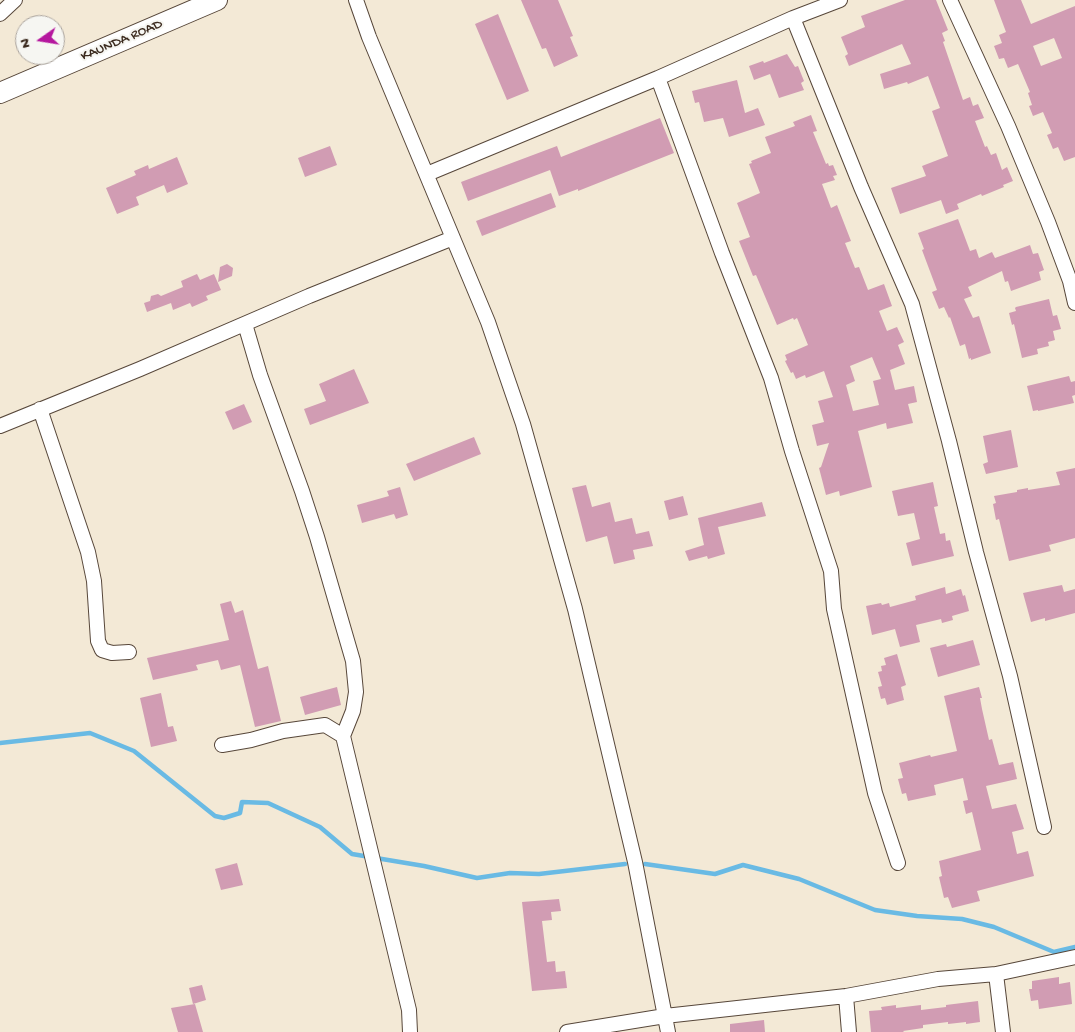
<!DOCTYPE html>
<html>
<head>
<meta charset="utf-8">
<style>
	body { margin:0 }
	#map { position:relative; width:1075px; height:1032px; overflow:hidden; background:#f3e9d6; font-family:"Gochi Hand",sans-serif }
	canvas { display:block }
	.north { position:absolute; left:15px; top:15px; width:50px; height:50px; box-sizing:border-box; background:#f6f6f2; border:1px solid #aba49d; border-radius:50%; rotate:257deg; font-size:14px; font-weight:700; line-height:20px; text-align:center; color:#3b2a1e }
	.north::after { content:''; display:block; margin:auto; width:18px; height:22px; background:#b5179e; clip-path:polygon(50% 0,100% 100%,50% 72%,0 100%) }
</style>
</head>
<body>
<div id="map">
<canvas width="1075" height="1032"></canvas>
<div class="north">N</div>
</div>
<script>
const ctx = document.querySelector('canvas').getContext('2d');
ctx.lineJoin = 'round';
function poly(rows) {
  const path = new Path2D();
  for (const r of rows) {
    path.moveTo(r[0], r[1]);
    for (let i = 2; i < r.length; i += 2) path.lineTo(r[i], r[i + 1]);
  }
  return path;
}
function trace(path, color, width, dash) {
  ctx.strokeStyle = color;
  ctx.lineWidth = width;
  ctx.lineCap = dash ? 'butt' : 'round';
  ctx.setLineDash(dash || []);
  ctx.stroke(path);
}
function fillPath(path, color) {
  ctx.fillStyle = color;
  ctx.fill(path, 'evenodd');
}
function label(font, color, halo, rows, align = 'center') {
  ctx.font = font + ' "Gochi Hand",sans-serif';
  ctx.lineWidth = 4;
  ctx.setLineDash([]);
  ctx.textBaseline = 'middle';
  ctx.strokeStyle = halo;
  ctx.fillStyle = color;
  for (const [text, x, y, turn = 0] of rows) {
    ctx.save();
    ctx.translate(x, y);
    ctx.rotate((+turn || 0) * Math.PI / 180);
    ctx.textAlign = isNaN(turn) ? turn : align;
    if (halo) ctx.strokeText(text, 0, 0);
    ctx.fillText(text, 0, 0);
    ctx.restore();
  }
}
trace(poly([
	[0,743,90,733,134,751,215,816,224,818,240,813,242,802,268,803,320,827,352,854,424,866,477,878,510,873,539,874,625,864],
	[645,864,715,874,743,865,799,879,875,910,917,916,962,919,994,927,1054,952,1075,947]
]), '#69bae4', 4.5);
fillPath(poly([
	[521,0,558,0,573,36,570,37,578,56,554,67,546,48,542,49],
	[905,0,936,0,948,30,942,33,945,41,943,42,963,100,970,97,973,106,978,104,984,118,975,121,985,147,987,146,991,155,996,153,1002,170,1007,167,1013,181,1003,185,1004,187,982,196,981,194,957,204,959,209,946,214,941,200,900,214,891,188,926,176,922,166,948,156,932,111,940,108,928,76,908,84,907,82,884,89,880,74,911,64,902,44,849,66,845,56,848,54,841,37,865,27,861,16],
	[994,0,1021,0,1031,24,1075,6,1075,157,1064,161,1058,147,1053,149,1047,135,1052,133,1043,112,1033,116,1029,106,1032,105,1028,93,1030,92,1018,64,1008,68,1004,58,999,59,994,46,1002,43,999,35,1006,32],
	[1054,38,1062,58,1041,66,1033,46],
	[498,14,529,91,507,100,475,24],
	[787,54,795,67,798,66,804,81,801,83,804,90,779,98,770,74,754,80,749,66,763,61,764,63],
	[737,80,745,113,758,108,765,125,729,137,723,118,704,122,699,102,695,103,692,91],
	[811,115,817,131,813,132,826,164,828,163,829,166,833,165,837,175,833,176,835,180,822,184,831,208,837,205,851,241,845,243,855,268,859,267,868,290,884,284,892,306,879,311,887,331,897,327,904,342,898,345,905,364,890,370,895,390,914,386,917,402,908,404,913,423,887,429,886,423,858,431,872,487,840,496,839,491,826,495,819,468,821,467,829,443,817,446,812,425,824,422,818,401,833,397,824,371,806,378,805,375,796,379,793,372,791,373,785,361,787,360,785,355,808,345,797,318,794,320,793,318,777,325,756,275,753,276,739,241,750,237,737,203,760,193,749,164,752,163,751,161,771,153,765,137,795,126,793,122],
	[872,357,881,379,873,381,879,405,853,411,846,385,855,381,850,366],
	[660,118,674,153,578,191,578,189,559,196,550,170,468,201,461,182,557,146,561,157],
	[330,146,337,165,305,177,298,158],
	[177,157,188,184,167,193,164,185,136,197,139,205,117,214,106,188,136,175,134,171,148,165,149,169],
	[551,193,556,207,482,236,476,221],
	[958,219,970,251,976,249,979,258,992,252,995,258,1030,245,1033,254,1038,253,1044,270,1039,272,1041,280,1011,291,1008,281,1005,282,1002,271,968,287,972,296,964,299,973,318,979,316,991,353,971,360,971,358,969,359,965,344,960,346,950,317,949,318,944,307,939,309,932,292,937,290,922,250,924,249,918,233],
	[227,264,233,268,232,276,218,282,220,267],
	[197,274,200,280,214,274,221,290,206,296,208,300,192,307,190,303,173,310,171,303,147,312,144,303,150,301,151,296,158,294,161,296,183,287,181,281],
	[1049,299,1053,316,1057,315,1061,329,1053,331,1055,340,1048,342,1049,346,1037,349,1038,354,1022,358,1014,324,1012,325,1009,313,1016,311,1015,308,1016,307],
	[354,369,369,403,310,425,304,409,326,401,319,384],
	[1069,376,1071,382,1075,381,1075,395,1072,396,1074,403,1038,411,1038,410,1033,411,1027,386],
	[244,404,252,422,233,430,225,412],
	[1011,430,1018,467,986,474,983,464,988,462,983,436],
	[474,437,481,454,414,481,406,464],
	[1075,468,1075,538,1049,545,1051,551,1009,561,999,519,996,520,993,504,996,503,994,496,1017,492,1017,490,1028,488,1028,490,1060,485,1056,472],
	[933,482,938,506,934,507,940,534,945,533,946,541,950,540,954,556,912,566,906,543,920,539,914,513,898,516,892,491],
	[586,485,592,507,610,502,615,522,632,518,636,534,649,531,653,546,633,550,635,559,614,564,607,536,586,542,572,488],
	[400,487,408,515,396,519,394,514,362,523,357,505,389,496,387,491],
	[683,496,688,515,669,520,664,501],
	[762,502,766,516,718,527,725,554,708,559,707,556,689,561,685,551,704,545,698,518],
	[1062,585,1064,592,1075,589,1075,613,1045,621,1045,618,1031,622,1023,593],
	[945,587,946,594,961,589,963,596,965,595,969,611,952,616,953,620,942,623,941,619,916,625,920,642,900,647,895,629,872,635,866,606,881,603,882,605,889,603,890,607,916,600,915,596],
	[231,601,235,613,243,610,258,669,268,666,281,721,255,727,240,665,221,670,218,660,196,665,198,670,153,680,147,658,229,640,220,604],
	[973,640,980,665,938,677,930,648,946,644,947,647],
	[897,654,906,685,901,687,904,700,887,705,885,698,881,699,878,687,882,686,878,672,882,671,881,666,886,665,884,658],
	[337,687,341,705,305,715,300,697],
	[979,687,982,698,980,698,982,709,989,740,992,739,999,765,1013,762,1017,779,986,786,992,809,1016,804,1024,829,1012,832,1017,854,1028,851,1034,876,977,891,980,901,952,908,948,897,944,898,939,877,942,876,939,861,981,850,972,812,966,814,963,801,968,800,963,778,934,785,936,795,908,801,906,793,902,794,898,779,903,778,899,763,930,755,931,757,957,751,944,696],
	[161,693,168,727,173,726,177,741,151,747,140,698],
	[237,863,243,885,221,890,215,869],
	[559,899,561,911,551,912,552,920,542,921,547,962,555,961,556,972,565,971,567,988,532,991,522,902],
	[1059,977,1059,984,1070,982,1072,1004,1039,1009,1038,1000,1031,1001,1029,989,1032,989,1032,981],
	[202,985,206,1000,193,1004,189,988],
	[978,1001,980,1022,966,1024,966,1022,948,1024,948,1022,923,1025,923,1028,903,1031,904,1032,871,1032,869,1011,882,1010,881,1007,896,1005,896,1008,921,1005,921,1010,946,1007,946,1005],
	[195,1004,203,1032,178,1032,171,1008],
	[764,1020,765,1032,730,1032,730,1024]
]), '#d19cb3');
const street = poly([
	[356,0,369,37,488,322,523,424,575,609,635,862,668,1032],
	[950,0,1008,126,1048,222,1070,281,1075,303],
	[0,14,15,0],
	[793,18,861,187,912,304,949,441,976,552,1010,676,1044,827],
	[658,78,722,253,771,378,792,451,831,571,834,609,875,793,898,863],
	[427,174,658,78,793,18,840,0],
	[40,409,88,552,94,581,98,641,102,650,112,653,129,652],
	[0,426,140,369,309,296,453,238],
	[343,736,409,1010,410,1032],
	[222,745,251,740,283,731,325,725,343,736,353,711,356,692,353,661,317,537,302,491,260,375,245,324],
	[996,974,1003,1032],
	[846,996,849,1032],
	[567,1032,665,1016,846,996,938,979,996,974,1075,957]
]);
const secondary = poly([
	[0,93,217,0]
]);
trace(street, '#57473a', 16);
trace(secondary, '#57473a', 22);
trace(street, '#fff', 14);
trace(secondary, '#fff', 20);
label('14px', '#3b2a1e', '#f6f6f2', [
	["KAUNDA ROAD",122,41,-23]
]);
</script>
</body>
</html>
